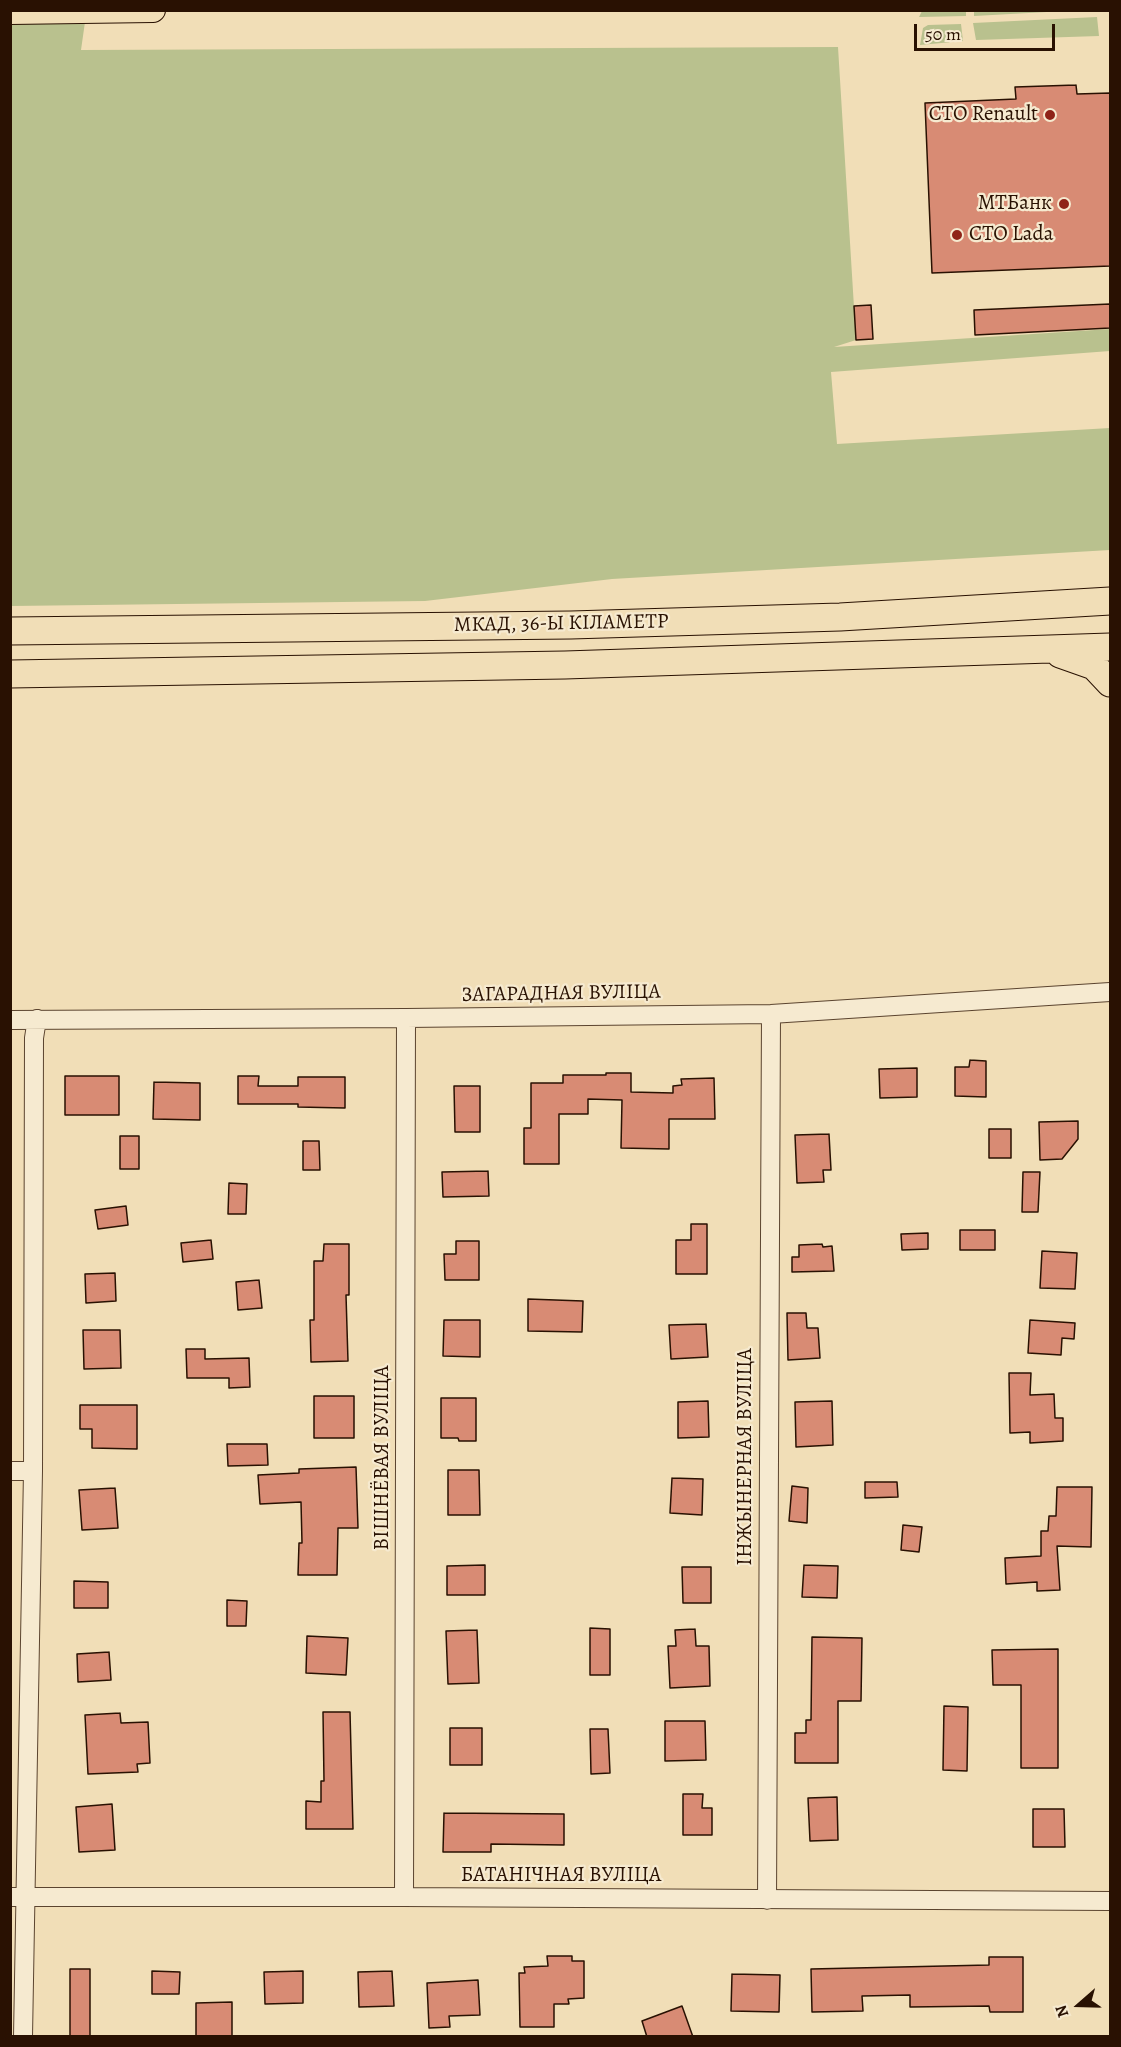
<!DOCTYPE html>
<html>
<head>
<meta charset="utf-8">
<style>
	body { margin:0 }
	#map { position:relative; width:1121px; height:2047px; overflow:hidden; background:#f1deb7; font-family:Alegreya,serif }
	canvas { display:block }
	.frame { position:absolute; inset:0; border:12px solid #291102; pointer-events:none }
	.north { position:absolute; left:1049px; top:1975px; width:60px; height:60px; -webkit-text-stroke:4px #f6ead0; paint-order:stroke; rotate:250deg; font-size:16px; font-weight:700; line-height:24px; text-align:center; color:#291102 }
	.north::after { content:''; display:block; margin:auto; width:21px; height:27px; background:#291102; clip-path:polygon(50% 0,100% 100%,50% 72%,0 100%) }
	.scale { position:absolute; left:914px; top:24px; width:141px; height:27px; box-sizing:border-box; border:3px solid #291102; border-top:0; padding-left:8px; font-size:18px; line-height:21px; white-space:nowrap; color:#291102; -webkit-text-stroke:4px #f6ead0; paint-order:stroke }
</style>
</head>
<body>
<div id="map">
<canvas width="1121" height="2047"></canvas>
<div class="frame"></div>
<div class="north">N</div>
<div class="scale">50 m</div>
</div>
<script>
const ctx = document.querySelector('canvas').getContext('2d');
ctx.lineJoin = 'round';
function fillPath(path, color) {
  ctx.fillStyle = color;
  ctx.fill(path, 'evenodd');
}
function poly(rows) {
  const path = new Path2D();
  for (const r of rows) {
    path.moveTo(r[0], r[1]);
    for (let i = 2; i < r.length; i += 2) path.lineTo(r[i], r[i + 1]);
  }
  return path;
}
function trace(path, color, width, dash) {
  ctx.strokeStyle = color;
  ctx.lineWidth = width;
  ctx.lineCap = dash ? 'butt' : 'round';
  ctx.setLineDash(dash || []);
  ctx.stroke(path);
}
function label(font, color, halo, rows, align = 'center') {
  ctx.font = font + ' Alegreya,serif';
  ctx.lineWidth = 4.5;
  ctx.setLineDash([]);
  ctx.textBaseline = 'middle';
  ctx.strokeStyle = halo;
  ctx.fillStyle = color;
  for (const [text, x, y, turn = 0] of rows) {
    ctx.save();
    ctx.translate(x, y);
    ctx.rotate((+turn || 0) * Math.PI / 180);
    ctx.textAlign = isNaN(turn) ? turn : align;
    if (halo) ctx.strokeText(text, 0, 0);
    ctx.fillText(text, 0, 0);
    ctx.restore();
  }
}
fillPath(poly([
	[974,10,1065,10,1065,11,974,16],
	[922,11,966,11,966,16,919,17],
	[1097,17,1099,36,976,40,973,23],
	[85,22,81,50,838,47,856,340,834,347,1110,329,1110,351,831,372,837,444,1110,428,1110,550,612,579,425,601,11,606,10,23],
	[961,24,963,41,920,45,923,28,928,25]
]), '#b9c18e');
const building = poly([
	[1076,85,1077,94,1110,93,1110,266,932,273,925,103,1016,99,1015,87,1076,85],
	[1110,304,1110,328,975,335,974,310,1110,304],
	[871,305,873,339,856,340,854,306,871,305],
	[970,1060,986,1061,986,1097,955,1096,955,1067,969,1067,970,1060],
	[917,1068,917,1097,880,1098,879,1069,917,1068],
	[606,1073,631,1073,631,1092,673,1093,673,1086,682,1085,681,1079,714,1078,715,1119,669,1119,669,1149,621,1148,622,1100,588,1099,588,1114,559,1114,559,1164,524,1164,524,1128,531,1128,531,1083,563,1083,563,1075,606,1075,606,1073],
	[65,1076,119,1076,119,1115,65,1115,65,1076],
	[238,1076,259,1076,258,1086,298,1086,298,1077,345,1077,345,1108,298,1107,298,1104,238,1104,238,1076],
	[154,1082,200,1083,200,1120,153,1119,154,1082],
	[454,1086,480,1086,480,1132,455,1132,454,1086],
	[1078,1121,1078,1139,1062,1159,1040,1160,1039,1122,1078,1121],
	[989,1129,1011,1129,1011,1158,989,1158,989,1129],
	[829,1134,831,1170,823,1170,824,1182,797,1183,795,1135,829,1134],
	[120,1136,139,1136,139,1169,120,1169,120,1136],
	[303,1141,319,1141,320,1170,303,1170,303,1141],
	[488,1171,489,1196,443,1197,442,1172,488,1171],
	[1023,1172,1040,1172,1038,1212,1022,1212,1023,1172],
	[229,1183,247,1184,246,1214,228,1214,229,1183],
	[126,1206,128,1225,98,1229,95,1210,126,1206],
	[691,1224,707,1224,707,1274,676,1274,676,1240,691,1240,691,1224],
	[960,1230,995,1230,995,1250,960,1250,960,1230],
	[928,1233,928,1249,902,1250,901,1234,928,1233],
	[211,1240,213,1259,183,1262,181,1243,211,1240],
	[456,1241,479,1241,479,1280,445,1280,444,1254,456,1254,456,1241],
	[324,1244,349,1244,349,1295,346,1295,348,1361,311,1362,310,1320,314,1320,314,1261,323,1261,324,1244],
	[822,1244,823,1247,832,1246,834,1271,792,1272,792,1257,799,1257,799,1245,822,1244],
	[1042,1251,1077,1253,1075,1289,1040,1288,1042,1251],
	[115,1273,116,1301,86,1303,85,1274,115,1273],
	[259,1280,262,1308,238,1310,236,1282,259,1280],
	[528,1299,583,1301,582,1332,528,1331,528,1299],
	[787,1313,806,1313,807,1328,818,1328,820,1358,788,1360,787,1313],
	[444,1320,480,1320,480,1357,443,1356,444,1320],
	[1030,1320,1075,1323,1074,1339,1062,1338,1061,1355,1028,1353,1030,1320],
	[706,1324,708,1357,671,1359,669,1325,706,1324],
	[83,1330,120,1330,121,1368,84,1369,83,1330],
	[186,1349,205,1349,205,1359,249,1358,250,1387,229,1388,229,1378,187,1378,186,1349],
	[1009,1373,1031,1373,1030,1395,1054,1394,1055,1418,1063,1418,1063,1441,1030,1443,1030,1432,1010,1433,1009,1373],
	[314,1396,354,1396,354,1438,314,1438,314,1396],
	[441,1398,476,1398,476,1441,459,1441,458,1438,441,1438,441,1398],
	[708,1401,709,1437,678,1438,678,1402,708,1401],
	[832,1401,833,1445,796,1447,795,1402,832,1401],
	[80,1405,137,1405,137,1449,92,1448,92,1429,80,1429,80,1405],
	[227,1444,267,1444,268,1465,228,1466,227,1444],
	[356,1467,358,1528,338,1528,337,1575,298,1575,299,1543,302,1543,301,1502,260,1504,258,1475,299,1473,299,1469,356,1467],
	[448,1470,479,1470,480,1515,448,1515,448,1470],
	[672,1478,703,1479,702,1515,670,1513,672,1478],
	[865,1482,897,1482,898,1497,865,1498,865,1482],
	[792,1486,808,1488,807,1523,789,1521,792,1486],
	[1057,1487,1092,1487,1091,1547,1057,1546,1060,1590,1037,1591,1037,1582,1006,1584,1005,1558,1041,1556,1041,1531,1048,1531,1049,1516,1056,1516,1057,1487],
	[115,1488,118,1528,82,1530,79,1490,115,1488],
	[903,1525,922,1527,919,1552,901,1550,903,1525],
	[485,1565,485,1595,447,1595,447,1566,485,1565],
	[804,1565,838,1566,837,1598,802,1597,804,1565],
	[682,1567,711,1567,711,1603,683,1603,682,1567],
	[74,1581,108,1582,108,1608,74,1608,74,1581],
	[227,1600,247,1601,246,1626,227,1626,227,1600],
	[590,1628,610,1629,610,1675,590,1675,590,1628],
	[695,1629,696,1646,709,1646,710,1686,670,1688,668,1646,676,1646,675,1630,695,1629],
	[477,1630,479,1683,448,1684,446,1631,477,1630],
	[307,1636,348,1638,346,1675,306,1673,307,1636],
	[812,1637,862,1638,861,1701,838,1701,838,1763,795,1763,795,1733,806,1733,806,1720,811,1720,812,1637],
	[1058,1649,1058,1768,1021,1768,1021,1685,993,1685,992,1650,1058,1649],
	[109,1652,111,1680,78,1682,77,1654,109,1652],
	[944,1706,968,1707,967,1771,943,1770,944,1706],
	[323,1712,350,1712,353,1829,306,1829,306,1801,321,1802,321,1781,324,1781,323,1712],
	[120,1713,121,1723,148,1722,150,1763,137,1764,138,1772,88,1774,85,1715,120,1713],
	[665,1721,705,1721,706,1760,665,1761,665,1721],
	[450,1728,482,1728,482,1765,450,1765,450,1728],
	[590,1729,608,1729,610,1773,591,1774,590,1729],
	[683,1794,703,1794,702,1808,712,1808,712,1835,683,1835,683,1794],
	[837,1797,838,1840,810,1841,808,1798,837,1797],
	[112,1804,115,1850,79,1852,76,1807,112,1804],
	[1033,1809,1064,1809,1065,1847,1033,1847,1033,1809],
	[444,1813,564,1814,564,1845,491,1844,491,1852,443,1852,444,1813],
	[547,1956,572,1956,572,1961,584,1961,584,1998,568,1999,569,2004,554,2004,554,2027,520,2027,519,1973,525,1973,524,1967,548,1966,547,1956],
	[989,1957,1023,1957,1023,2012,990,2012,989,2006,910,2007,910,1995,862,1996,863,2011,812,2012,811,1969,989,1965,989,1957],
	[70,1969,90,1969,90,2037,70,2037,70,1969],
	[152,1971,180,1972,179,1994,152,1994,152,1971],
	[303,1971,303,2003,265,2004,264,1972,303,1971],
	[392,1971,394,2006,359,2007,358,1972,392,1971],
	[732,1974,780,1975,779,2012,731,2011,732,1974],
	[478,1980,480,2015,449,2016,450,2027,429,2028,427,1983,478,1980],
	[232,2002,232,2037,196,2037,196,2003,232,2002],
	[682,2006,693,2037,647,2037,642,2021,682,2006]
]);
fillPath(building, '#d88b74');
trace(building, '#291102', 1.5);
const minor = poly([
	[10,1020,406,1018,771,1014,1110,992],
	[10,1471,33,1471],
	[10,1897,404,1897,1110,1901],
	[404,1897,406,1018],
	[767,1900,771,1014],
	[23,2036,33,1471,34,1038,37,1019]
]);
const major = poly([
	[10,12,153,10]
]);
const highway = poly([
	[10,631,571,625,840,617,1110,601],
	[1060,654,1094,666,1110,683],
	[10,674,565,665,1110,647]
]);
trace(minor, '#5b442f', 20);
trace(major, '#291102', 26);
trace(highway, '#291102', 29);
trace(minor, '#f6ead0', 18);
trace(major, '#f1deb7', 24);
trace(highway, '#f1deb7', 27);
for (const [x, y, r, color] of [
	[1050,115,6,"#8f2418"],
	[1064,204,6,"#8f2418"],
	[957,235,6,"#8f2418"]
]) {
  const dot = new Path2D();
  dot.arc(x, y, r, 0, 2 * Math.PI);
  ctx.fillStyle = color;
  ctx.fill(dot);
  trace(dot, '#f6ead0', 2);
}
label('21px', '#291102', '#f6ead0', [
	["СТО Renault",1038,115],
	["МТБанк",1052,204],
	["СТО Lada",969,235,"left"]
], 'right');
label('21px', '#291102', '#f6ead0', [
	["МКАД, 36-Ы КІЛАМЕТР",561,624,-1],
	["ЗАГАРАДНАЯ ВУЛІЦА",561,994,-1],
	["ІНЖЫНЕРНАЯ ВУЛІЦА",746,1457,-90],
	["ВІШНЁВАЯ ВУЛІЦА",383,1458,-90],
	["БАТАНІЧНАЯ ВУЛІЦА",561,1876]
]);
</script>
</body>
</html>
